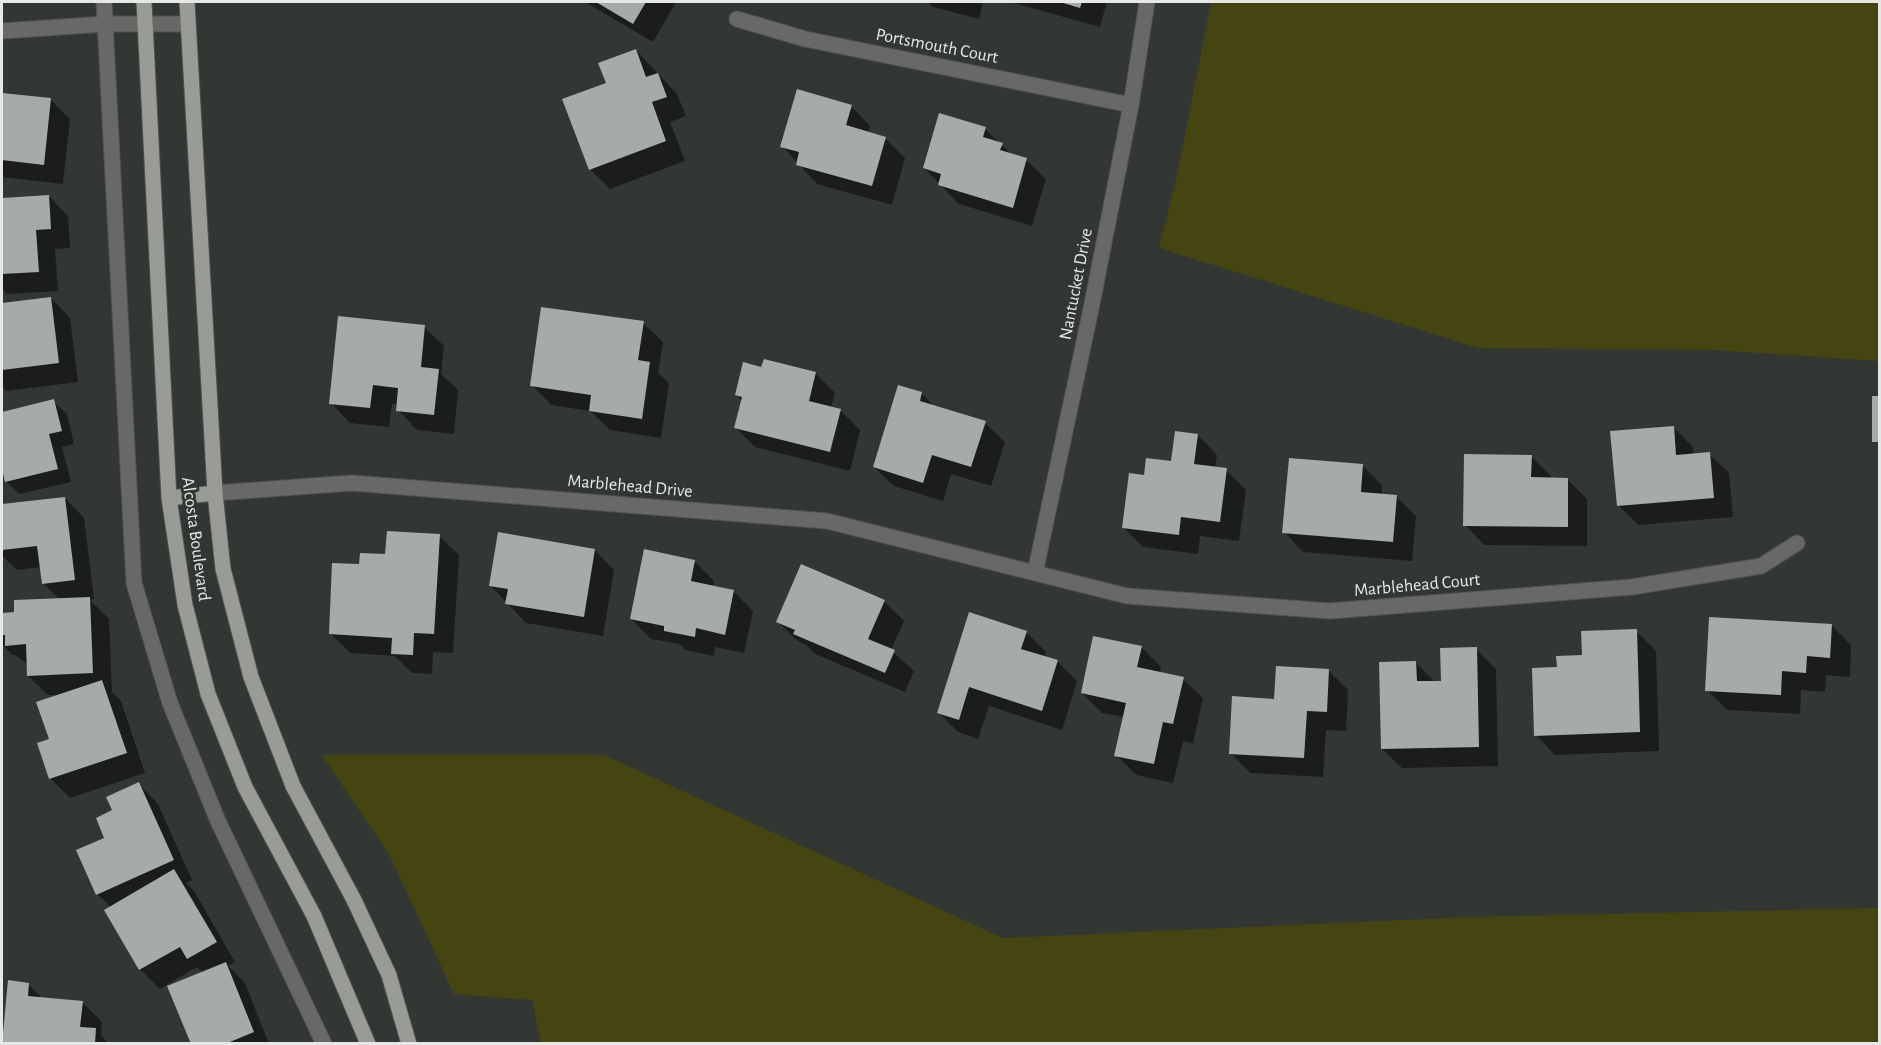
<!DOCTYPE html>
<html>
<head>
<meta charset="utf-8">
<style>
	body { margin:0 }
	#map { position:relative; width:1881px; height:1045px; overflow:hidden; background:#333734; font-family:"Alegreya Sans",sans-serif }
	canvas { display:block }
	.frame { position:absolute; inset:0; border:3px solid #e5e8e5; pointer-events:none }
</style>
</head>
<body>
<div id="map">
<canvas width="1881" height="1045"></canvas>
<div class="frame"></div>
</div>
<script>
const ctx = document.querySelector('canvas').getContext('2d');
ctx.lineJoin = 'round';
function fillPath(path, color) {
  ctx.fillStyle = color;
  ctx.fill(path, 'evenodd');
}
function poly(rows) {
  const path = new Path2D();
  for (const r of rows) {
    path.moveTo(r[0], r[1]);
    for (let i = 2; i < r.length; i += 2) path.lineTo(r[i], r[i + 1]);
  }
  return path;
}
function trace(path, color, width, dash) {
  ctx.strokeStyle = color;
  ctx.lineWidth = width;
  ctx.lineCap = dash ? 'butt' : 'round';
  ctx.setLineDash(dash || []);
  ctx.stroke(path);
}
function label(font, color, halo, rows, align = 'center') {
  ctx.font = font + ' "Alegreya Sans",sans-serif';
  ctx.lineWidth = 6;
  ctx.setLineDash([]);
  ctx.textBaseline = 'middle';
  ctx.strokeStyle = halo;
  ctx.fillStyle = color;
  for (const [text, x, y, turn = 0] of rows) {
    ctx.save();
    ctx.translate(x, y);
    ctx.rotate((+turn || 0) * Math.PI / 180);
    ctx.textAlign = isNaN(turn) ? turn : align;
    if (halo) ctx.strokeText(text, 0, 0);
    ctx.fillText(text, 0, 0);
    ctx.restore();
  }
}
fillPath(poly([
	[1211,2,1879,2,1879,361,1716,350,1478,348,1159,248,1177,175],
	[322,755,604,755,1003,938,1472,917,1879,908,1879,1043,541,1043,532,1000,454,994,390,856]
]), '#454512');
fillPath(poly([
	[585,2,676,2,653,42],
	[927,2,983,2,979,19,933,7],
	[1010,2,1107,2,1100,27],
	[636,50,677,94,686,116,670,122,685,161,610,189,590,169,608,84],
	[2,94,50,99,70,119,63,184,2,177],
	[851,106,870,126,868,133,885,138,905,158,892,205,817,184,782,146],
	[985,129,1013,156,1026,160,1046,179,1032,226,959,204,924,168],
	[49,196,68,216,70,248,55,249,58,291,7,294,2,288,2,199],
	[51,298,70,318,78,382,6,391,2,387,2,304],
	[643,323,663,342,658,373,669,383,661,438,610,430,590,411,551,405,532,385],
	[424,327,444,346,441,374,458,390,454,434,417,430,398,410,398,405,392,404,389,427,350,423,331,403],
	[762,369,815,373,835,393,831,408,840,410,860,430,850,471,755,447,736,428,742,401,736,394],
	[921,393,936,408,985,423,1005,442,991,486,951,474,943,501,894,486,874,467],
	[53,401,67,414,74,444,62,447,71,482,19,494,6,481,2,462,2,414],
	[1673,427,1693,447,1694,455,1709,454,1729,473,1733,517,1638,525,1618,505],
	[1198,435,1217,455,1215,468,1226,470,1246,490,1239,541,1200,536,1198,554,1143,547,1123,527,1145,477,1172,463],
	[1531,456,1551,476,1551,479,1567,479,1587,499,1587,546,1484,545,1465,525],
	[1363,466,1382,485,1382,495,1396,497,1416,516,1412,561,1303,552,1284,532],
	[65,498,84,518,94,599,90,600,109,619,112,692,121,701,145,773,70,798,50,778,51,740,58,695,48,695,28,676,28,665,16,655,12,655,2,644,2,614,16,614,60,600,43,583,41,567,17,570,2,555,2,505],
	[439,536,459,555,453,653,433,652,432,674,412,673,395,656,350,653,330,633,387,556],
	[595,550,614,570,603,636,526,623,490,585],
	[694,561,714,581,713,587,733,591,753,611,744,653,715,647,714,656,685,650,680,644,651,639,631,619],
	[884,601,904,621,891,650,914,671,905,692,815,654,806,645,798,641,778,622],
	[1831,625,1851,645,1850,677,1826,675,1825,692,1801,690,1800,714,1727,710,1707,690],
	[1636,631,1656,651,1659,751,1555,755,1536,735,1559,669],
	[1026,632,1046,652,1044,657,1058,662,1077,681,1062,730,989,706,978,739,958,732,938,712],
	[1142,648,1161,667,1160,674,1183,679,1203,698,1193,743,1183,741,1173,783,1136,775,1116,755,1124,717,1102,713,1082,693],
	[1476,649,1496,669,1498,766,1402,768,1382,749,1416,663,1435,682,1442,682],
	[1328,670,1348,690,1346,731,1326,730,1323,777,1250,773,1231,753,1276,700],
	[139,784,158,804,192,880,186,883,194,891,235,962,228,966,245,983,269,1044,192,1044,203,973,197,967,160,989,140,969,106,910,111,907,97,894,106,838,114,811],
	[28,984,43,999,82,1002,102,1022,101,1035,109,1044,2,1044,2,1004,2,1031,5,1032]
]), '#0007');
fillPath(poly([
	[596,2,646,2,633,24],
	[1060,2,1082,2,1080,8],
	[636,49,646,77,658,73,667,97,652,102,666,141,589,170,562,99,606,83,598,63],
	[797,89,852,105,846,125,886,137,872,186,796,165,799,152,780,147],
	[2,93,51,98,44,165,2,160],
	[939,113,986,127,983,137,1003,143,1000,150,1027,158,1013,208,938,185,941,174,923,168],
	[49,195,51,229,36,230,39,272,2,274,2,198],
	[51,297,59,363,2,370,2,303],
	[541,307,644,321,638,360,650,362,642,419,589,411,591,395,530,386],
	[338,316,425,325,421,367,439,369,434,415,396,411,398,388,373,385,370,408,329,404],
	[764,359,816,372,809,401,841,409,830,452,734,428,742,397,735,395,743,362,761,367],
	[898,385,922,392,920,401,986,421,971,467,932,455,923,483,873,467],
	[1872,396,1880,396,1880,442,1872,442],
	[54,399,62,431,49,434,58,469,5,482,2,469,2,412],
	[1674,426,1676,455,1710,452,1714,498,1617,506,1610,431],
	[1175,431,1198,434,1194,464,1227,468,1220,522,1181,517,1179,535,1122,528,1129,473,1144,475,1146,458,1171,461],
	[1464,454,1532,455,1531,477,1568,478,1568,527,1463,526],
	[1289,458,1363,464,1361,492,1397,495,1393,542,1282,533],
	[65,497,75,580,42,584,37,546,2,550,2,504],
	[387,531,440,534,434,634,414,633,413,655,391,654,392,638,329,634,332,563,359,564,360,553,385,554],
	[498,532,595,549,584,617,505,604,508,589,489,586],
	[644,549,695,560,691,581,734,590,725,635,696,628,695,637,664,631,664,626,630,619],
	[801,564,885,600,868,639,895,650,885,673,793,634,795,630,776,622],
	[90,597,93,673,27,676,26,644,5,646,5,635,2,635,2,613,14,612,14,600],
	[969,612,1027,631,1021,649,1058,660,1042,711,969,687,959,720,937,713],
	[1709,617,1832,624,1830,658,1807,656,1806,673,1782,671,1781,695,1705,691],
	[1637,629,1640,732,1534,736,1532,668,1557,667,1556,656,1582,655,1581,631],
	[1093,636,1142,646,1137,667,1184,677,1173,724,1163,722,1154,764,1114,756,1126,703,1081,693],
	[1477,647,1479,747,1381,749,1379,662,1416,661,1417,681,1441,681,1440,648],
	[1276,666,1329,669,1327,712,1307,711,1304,758,1229,754,1232,696,1274,699],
	[102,680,127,753,49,779,37,743,49,739,36,702],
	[139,782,174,860,96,895,76,850,104,838,96,818,112,810,106,797],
	[174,869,217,942,187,959,180,947,139,970,104,910],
	[226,962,254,1032,225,1044,191,1044,167,986],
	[8,980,29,983,28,996,83,1001,80,1027,96,1028,95,1044,2,1044]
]), '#a4aba8');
const minor = poly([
	[104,2,134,583,170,703,218,821,324,1044],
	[737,19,805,39,1131,105],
	[2,31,105,24,188,24],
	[215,493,352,483,827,521,1127,596,1330,611,1632,587,1761,566,1797,543],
	[1035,573,1091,309,1131,105,1147,2]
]);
const major = poly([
	[144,2,169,498,185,605,208,694,245,787,314,916,368,1044],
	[187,2,215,493,223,569,251,677,293,786,354,900,389,975,409,1044],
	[169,498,215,493]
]);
trace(minor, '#4f5350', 17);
trace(major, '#4f5350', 17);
trace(minor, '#686967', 15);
trace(major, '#989b96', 15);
label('18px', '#e5e8e5', '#333734', [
	["Portsmouth Court",937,46,11],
	["Nantucket Drive",1076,284,-79],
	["Marblehead Drive",630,486,5],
	["Alcosta Boulevard",196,539,82],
	["Marblehead Court",1417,585,-5]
]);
</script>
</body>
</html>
